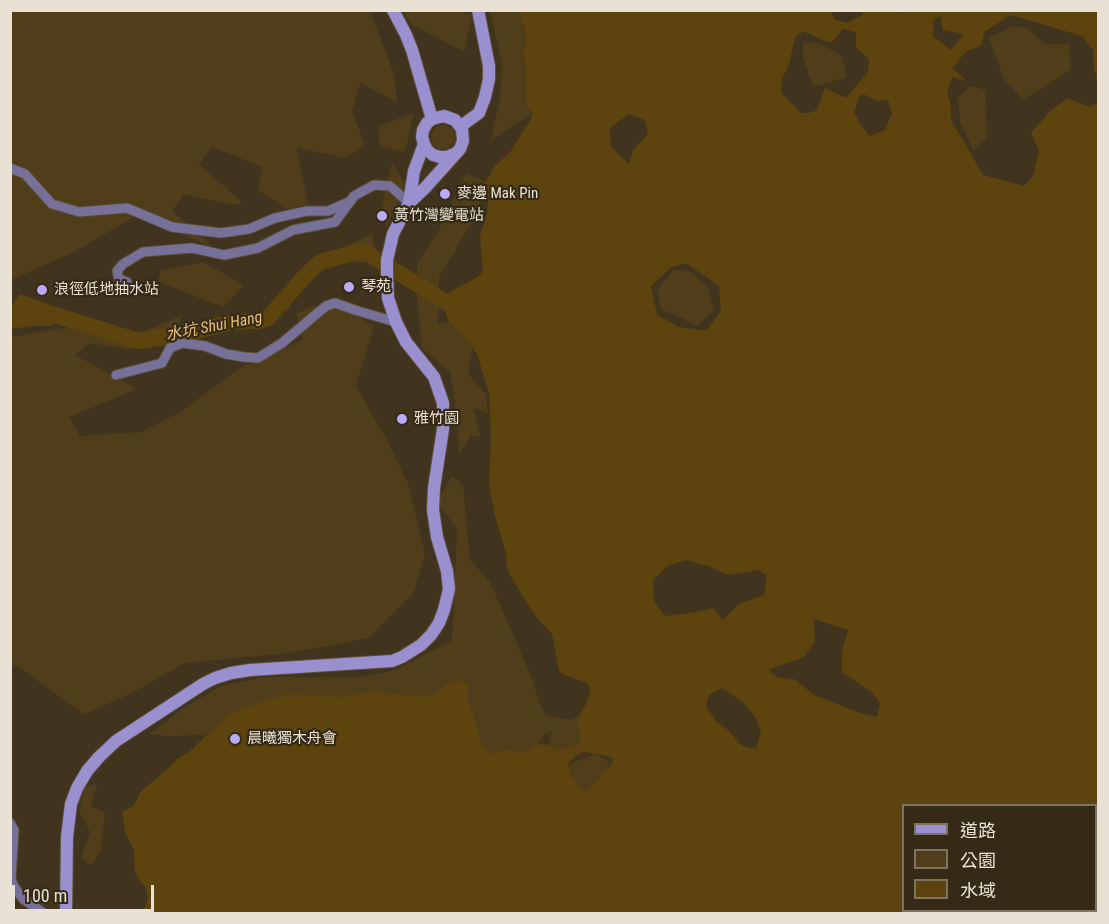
<!DOCTYPE html>
<html>
<head>
<meta charset="utf-8">
<style>
	body { margin:0 }
	#map { position:relative; width:1109px; height:924px; overflow:hidden; background:#40341f; font-family:"Roboto Condensed","Noto Sans TC",sans-serif }
	canvas { display:block }
	.frame { position:absolute; inset:0; border:12px solid #e8e1d4; pointer-events:none }
	.legend { position:absolute; left:902px; top:804px; width:195px; height:108px; box-sizing:border-box; background:#352a15; border:2px solid #7d7361; margin:0; padding:8px 10px; list-style:none; font-size:18px; color:#e8e1d4 }
	.legend li { display:flex; align-items:center; gap:12px; height:30px }
	.legend b { width:30px; border:2px solid #7d7361 }
	.scale { position:absolute; left:12px; top:885px; width:142px; height:27px; box-sizing:border-box; border:3px solid #e8e1d4; border-top:0; padding-left:8px; font-size:18px; line-height:21px; white-space:nowrap; color:#e8e1d4; -webkit-text-stroke:4px #352a15; paint-order:stroke }
</style>
</head>
<body>
<div id="map">
<canvas width="1109" height="924"></canvas>
<div class="frame"></div>
<ul class="legend">
<li><b style="height:8px;background:#9b90cf"></b>道路</li>
<li><b style="height:16px;background:#503e1b"></b>公園</li>
<li><b style="height:16px;background:#5d440e"></b>水域</li>
</ul>
<div class="scale">100 m</div>
</div>
<script>
const ctx = document.querySelector('canvas').getContext('2d');
ctx.lineJoin = 'round';
function fillPath(path, color) {
  ctx.fillStyle = color;
  ctx.fill(path, 'evenodd');
}
function poly(rows) {
  const path = new Path2D();
  for (const r of rows) {
    if (r.length === 3) {
      path.moveTo(r[0] + r[2], r[1]);
      path.arc(r[0], r[1], r[2], 0, 2 * Math.PI);
      continue;
    }
    path.moveTo(r[0], r[1]);
    for (let i = 2; i < r.length; i += 2) path.lineTo(r[i], r[i + 1]);
  }
  return path;
}
function trace(path, color, width, dash) {
  ctx.strokeStyle = color;
  ctx.lineWidth = width;
  ctx.lineCap = dash ? 'butt' : 'round';
  ctx.setLineDash(dash || []);
  ctx.stroke(path);
}
function label(font, color, halo, rows, align = 'center') {
  ctx.font = font + ' "Roboto Condensed","Noto Sans TC",sans-serif';
  ctx.lineWidth = 4.5;
  ctx.setLineDash([]);
  ctx.textBaseline = 'middle';
  ctx.strokeStyle = halo;
  ctx.fillStyle = color;
  for (const [text, x, y, turn = 0] of rows) {
    ctx.save();
    ctx.translate(x, y);
    ctx.rotate((+turn || 0) * Math.PI / 180);
    ctx.textAlign = isNaN(turn) ? turn : align;
    if (halo) ctx.strokeText(text, 0, 0);
    ctx.fillText(text, 0, 0);
    ctx.restore();
  }
}
fillPath(poly([
	[491,10,551,11,551,58,529,116,491,140,500,98,502,64,490,11],
	[11,11,370,11,394,74,397,102,360,83,352,112,365,145,345,158,297,148,308,205,286,209,257,189,263,167,212,147,199,164,243,203,234,205,183,194,172,211,216,250,140,213,76,251,11,280],
	[403,11,460,11,472,16,464,52,411,24],
	[1012,26,1027,28,1045,44,1069,44,1071,69,1049,84,1023,100,1004,79,989,38],
	[803,43,819,43,842,56,847,77,813,87,803,57],
	[970,86,985,90,987,137,973,151,960,121,958,98],
	[414,113,405,152,380,146,378,126],
	[443,137,12],
	[392,163,406,185,386,228,382,204],
	[466,173,488,183,471,224,439,277,438,324,449,321,474,336,468,374,486,394,488,414,474,408,480,437,471,435,459,455,456,411,450,371,422,349,416,289,417,264,439,230],
	[372,234,376,263,326,262,293,295,288,311,272,302,310,260,337,250],
	[203,262,244,285,223,307,159,282,160,271],
	[674,269,689,271,708,287,714,311,697,326,678,316,661,310,657,290],
	[312,306,347,309,374,327,356,386,387,440,409,486,425,554,413,594,369,638,290,653,185,663,128,695,84,714,17,666,11,665,11,337,63,328,133,336,183,315,168,343,127,349,90,343,75,355,137,389,69,417,80,436,142,432,180,412,240,368,303,340,296,314],
	[452,476,463,484,470,560,490,582,532,678,540,704,546,715,571,720,578,716,597,708,594,742,562,768,543,768,552,731,544,735,530,755,490,764,202,740,206,735,168,736,150,734,182,709,221,686,265,677,361,677,395,670,452,641,457,529,437,501],
	[596,754,610,763,595,795,576,791,566,768,575,762],
	[97,784,91,806,105,813,101,849,92,865,81,859,90,832,79,811,85,787]
]), '#503e1b');
fillPath(poly([
	[831,11,834,19,847,23,861,16,863,11,893,11,899,13,899,10,1098,11,1098,85,1094,67,1093,50,1082,36,1011,15,984,32,982,45,965,52,953,68,966,81,952,77,947,93,951,106,951,120,983,175,1024,186,1033,176,1039,151,1031,133,1050,111,1068,98,1089,107,1098,102,1098,913,143,913,148,897,145,886,140,881,135,872,134,850,125,832,122,812,132,807,137,800,139,794,146,787,168,769,177,759,189,752,228,715,250,706,278,697,297,694,307,696,345,697,356,693,381,692,419,697,431,696,448,684,461,680,468,685,467,697,477,727,480,743,486,750,494,754,512,749,516,753,521,753,525,752,532,746,539,744,547,745,556,750,576,747,580,744,581,738,578,725,579,716,587,702,590,692,589,685,585,682,564,675,560,672,558,666,552,634,536,617,510,575,507,567,506,553,495,516,489,485,491,436,489,393,477,354,466,338,450,323,446,315,445,298,450,292,479,276,483,271,480,235,487,215,488,200,484,184,495,166,511,151,531,119,532,113,527,105,526,90,527,78,526,64,524,57,526,28,521,19,521,11],
	[941,16,943,30,964,34,951,50,933,36,933,20],
	[843,29,856,32,856,47,869,59,868,72,846,98,825,88,817,110,809,113,801,113,781,93,782,78,789,65,795,37,804,31,826,42,832,42],
	[863,94,879,101,888,100,892,113,885,130,870,136,860,124,854,112,859,97],
	[629,114,645,120,648,134,633,150,629,164,611,147,610,128],
	[686,263,719,286,721,311,706,331,679,327,657,315,651,286,672,267],
	[686,560,708,566,728,575,758,570,767,576,764,595,739,604,723,620,713,608,691,613,665,616,654,601,653,581,667,566],
	[814,619,848,630,842,652,842,672,873,693,880,704,877,717,860,713,814,695,794,679,779,678,768,670,804,657,815,641],
	[722,688,745,704,756,718,761,732,756,749,742,746,729,731,716,721,706,706,709,695],
	[584,752,608,756,613,760,611,765,605,771,595,784,587,790,584,792,580,789,571,776,568,767,570,761,575,756],
	[904,806,1096,806,1096,910,904,910],
	[20,294,58,308,52,326,31,326,11,329,11,306]
]), '#5d440e');
trace(poly([
	[55,315,138,341,184,334,232,322,258,321,268,318,306,275,320,262,361,251,370,255,447,303]
]), '#5d440e', 16);
const street = poly([
	[10,168,25,174,52,204,79,212,127,208,172,227,221,233,249,229,275,218,307,211,328,211,351,201],
	[127,282,119,279,117,271,123,264,143,252,192,248,224,255,258,248,293,230,335,222,354,196,374,185,390,186,409,203],
	[116,375,162,363,170,348,182,343,205,346,226,354,244,357,258,358,282,343,326,306,335,303,358,311,396,322],
	[10,823,14,830,11,878,13,885,23,899,45,914]
]);
const secondary = poly([
	[393,10,406,35,412,50,432,119],
	[461,126,479,113,485,97,489,79,489,66,478,10],
	[409,203,425,188,460,149,463,141,462,129,455,120,444,116,432,119,427,123,423,130,422,137,424,144,427,150,433,155,440,157,447,157,454,154],
	[66,914,67,837,71,804,77,788,87,771,99,757,116,741,203,684,215,678,231,673,250,670,392,661,402,657,421,645,431,635,439,623,444,610,449,589,447,571,437,537,433,510,434,488,443,429,443,403,434,377,406,342,396,322,388,298,387,273,387,260,393,234,409,203,414,171,424,144]
]);
trace(street, '#5b503c', 11);
trace(secondary, '#5b503c', 14);
trace(street, '#777098', 9);
trace(secondary, '#9b90cf', 12);
for (const [x, y, r, color] of [
	[445,194,6,"#b9abf7"],
	[382,216,6,"#b9abf7"],
	[349,287,6,"#b9abf7"],
	[42,290,6,"#b9abf7"],
	[402,419,6,"#b9abf7"],
	[235,739,6,"#b9abf7"]
]) {
  const dot = new Path2D();
  dot.arc(x, y, r, 0, 2 * Math.PI);
  ctx.fillStyle = color;
  ctx.fill(dot);
  trace(dot, '#352a15', 2);
}
label('15px', '#e8e1d4', '#352a15', [
	["麥邊 Mak Pin",457,194],
	["黃竹灣變電站",394,216],
	["琴苑",361,287],
	["浪徑低地抽水站",54,290],
	["雅竹園",414,419],
	["晨曦獨木舟會",247,739]
], 'left');
label('italic 16px', '#e7be72', '#352a15', [
	["水坑 Shui Hang",214,327,-11]
]);
</script>
</body>
</html>
